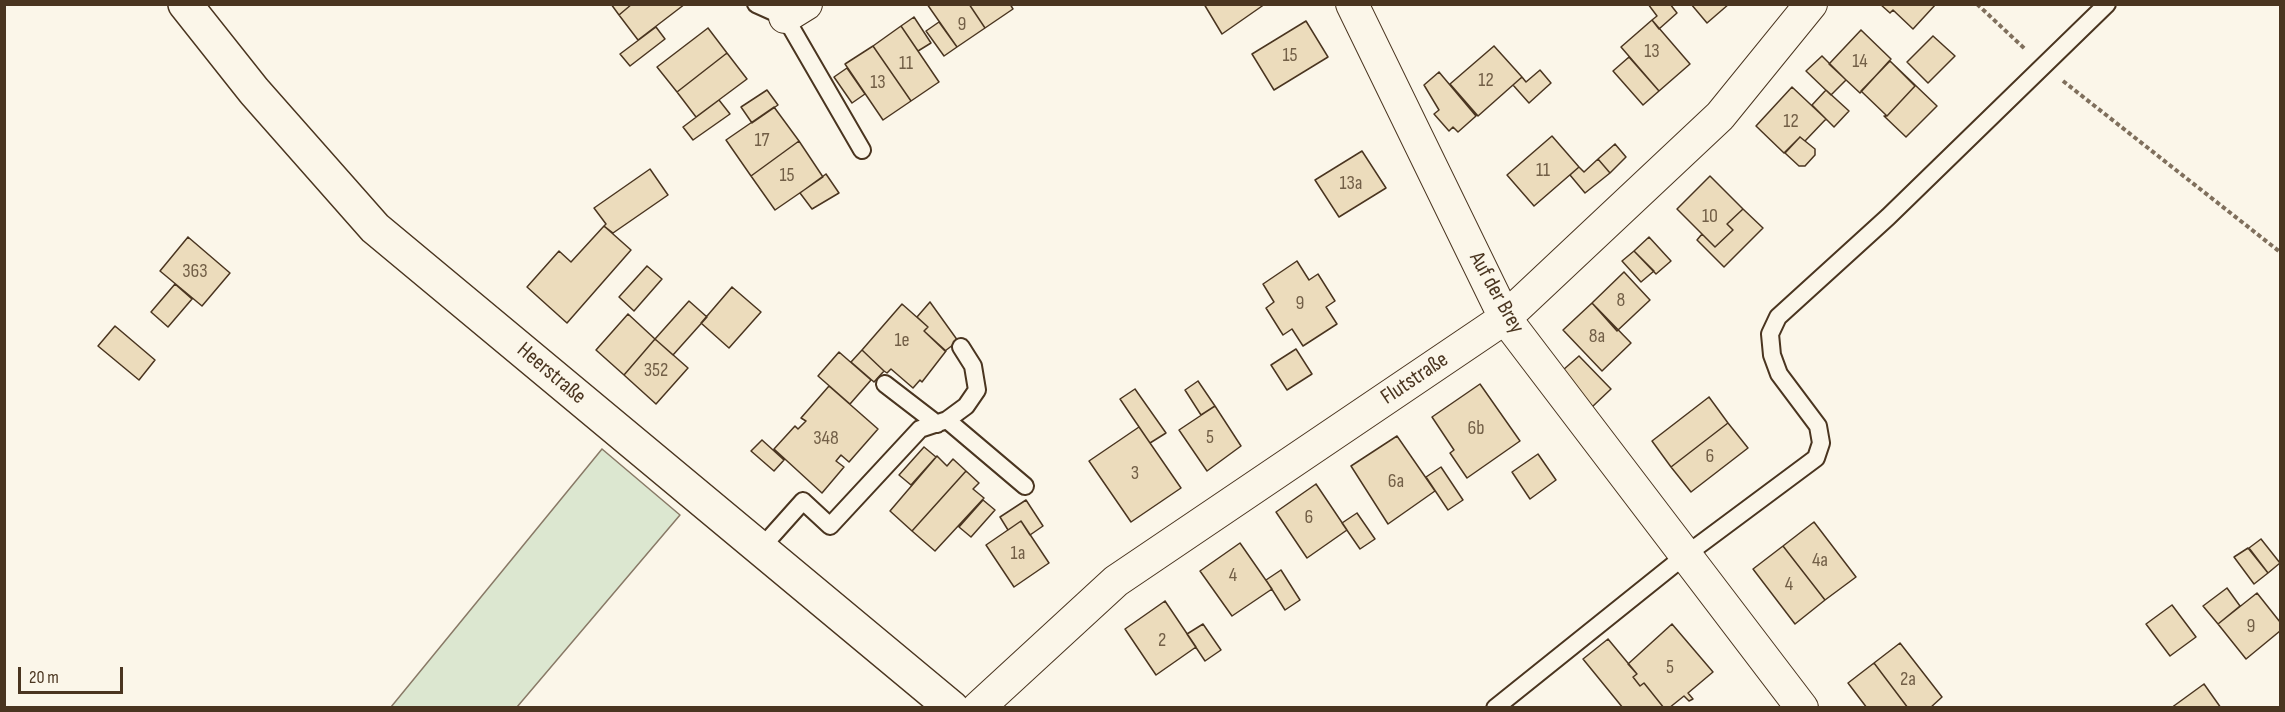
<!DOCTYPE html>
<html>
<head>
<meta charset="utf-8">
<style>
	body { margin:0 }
	#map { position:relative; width:2285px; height:712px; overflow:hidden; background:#fbf6e9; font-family:"Sofia Sans Condensed",sans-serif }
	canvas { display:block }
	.frame { position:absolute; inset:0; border:6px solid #4a3520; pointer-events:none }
	.scale { position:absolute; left:18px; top:667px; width:105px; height:27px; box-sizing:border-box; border:3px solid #4a3520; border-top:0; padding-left:8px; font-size:18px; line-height:21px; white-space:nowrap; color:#4a3520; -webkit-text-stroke:4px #fbf6e9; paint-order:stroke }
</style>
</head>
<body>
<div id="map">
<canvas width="2285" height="712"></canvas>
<div class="frame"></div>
<div class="scale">20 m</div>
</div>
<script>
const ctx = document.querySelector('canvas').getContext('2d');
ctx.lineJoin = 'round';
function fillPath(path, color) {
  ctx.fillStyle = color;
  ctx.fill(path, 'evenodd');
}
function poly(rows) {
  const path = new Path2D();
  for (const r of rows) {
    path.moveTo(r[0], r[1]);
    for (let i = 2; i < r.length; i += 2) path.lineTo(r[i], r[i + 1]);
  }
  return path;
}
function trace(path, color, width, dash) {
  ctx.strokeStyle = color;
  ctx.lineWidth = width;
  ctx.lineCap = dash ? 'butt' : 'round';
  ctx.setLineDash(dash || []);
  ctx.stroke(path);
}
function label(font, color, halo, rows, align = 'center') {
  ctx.font = font + ' "Sofia Sans Condensed",sans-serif';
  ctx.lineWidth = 4.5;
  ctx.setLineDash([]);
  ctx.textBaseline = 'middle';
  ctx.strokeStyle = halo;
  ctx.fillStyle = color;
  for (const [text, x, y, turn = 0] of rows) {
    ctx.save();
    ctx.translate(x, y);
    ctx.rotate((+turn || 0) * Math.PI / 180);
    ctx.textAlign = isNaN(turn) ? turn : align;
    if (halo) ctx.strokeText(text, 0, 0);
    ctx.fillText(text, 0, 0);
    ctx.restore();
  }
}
const green = poly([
	[602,449,680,515,517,707,391,707,602,449]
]);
fillPath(green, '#dce7d0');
trace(green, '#887966', 1.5);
const building = poly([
	[611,4,632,4,619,15,611,4],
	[632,4,685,4,638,40,619,15,632,4],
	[927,4,969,4,985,28,957,47,927,4],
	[969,4,1010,4,1013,9,985,28,969,4],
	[1204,4,1265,4,1222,34,1204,4],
	[1648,4,1670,4,1677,13,1659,29,1652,20,1657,16,1648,4],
	[1691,4,1729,4,1707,23,1691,4],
	[1880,4,1936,4,1913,29,1893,10,1890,13,1880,4],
	[914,17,931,43,918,51,901,26,914,17],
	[1652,20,1690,64,1659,91,1621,47,1652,20],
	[1306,21,1328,57,1274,90,1252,54,1306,21],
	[939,22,957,47,944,56,926,31,939,22],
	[901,26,939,82,911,101,873,46,901,26],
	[656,27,665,39,630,66,620,54,656,27],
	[708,28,727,53,677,92,657,67,708,28],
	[1861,30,1891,59,1860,93,1829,64,1861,30],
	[1933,36,1955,56,1928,83,1907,62,1933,36],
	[873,46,911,101,883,120,845,64,873,46],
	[1494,46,1522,77,1478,116,1450,84,1494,46],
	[727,53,747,79,696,117,677,92,727,53],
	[1822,56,1846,80,1831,95,1806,71,1822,56],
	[1629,57,1659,91,1643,105,1613,71,1629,57],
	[1890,61,1915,86,1887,116,1861,91,1890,61],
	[1890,61,1937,106,1906,137,1884,116,1887,116,1915,86,1890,61],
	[847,68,865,94,852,103,834,77,847,68],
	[1540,70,1551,83,1529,103,1513,85,1522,77,1526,82,1540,70],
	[1439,72,1476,116,1458,132,1453,127,1449,131,1434,114,1439,110,1424,85,1439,72],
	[1792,87,1826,119,1805,141,1800,137,1784,153,1756,126,1792,87],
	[767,90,778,105,752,123,741,107,767,90],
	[1826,90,1849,111,1834,127,1812,105,1826,90],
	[719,100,730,114,693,140,683,127,719,100],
	[774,107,799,141,751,176,726,140,774,107],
	[1552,136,1579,167,1534,206,1507,175,1552,136],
	[1800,137,1815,149,1815,155,1805,166,1799,166,1785,153,1800,137],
	[799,141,823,177,775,210,751,176,799,141],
	[1615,144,1626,157,1610,173,1598,159,1615,144],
	[1362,151,1386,188,1339,217,1315,180,1362,151],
	[1598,159,1610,173,1585,193,1570,175,1579,167,1584,172,1598,159],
	[650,169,668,195,613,233,604,226,606,224,594,208,650,169],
	[826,174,839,193,812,209,800,193,826,174],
	[1710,176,1743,209,1727,224,1733,230,1715,247,1677,209,1710,176],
	[1743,209,1763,228,1724,267,1697,240,1702,234,1715,247,1733,230,1727,224,1743,209],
	[604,226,631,250,567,323,527,287,559,251,571,262,604,226],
	[188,237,230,273,202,306,160,271,188,237],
	[1649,237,1671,261,1656,274,1634,251,1649,237],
	[1634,251,1654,271,1641,282,1622,261,1634,251],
	[1297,261,1309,280,1318,274,1335,301,1326,307,1337,324,1303,346,1292,329,1283,335,1266,308,1274,302,1263,284,1297,261],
	[647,266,662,279,634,311,619,297,647,266],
	[1624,272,1650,300,1617,331,1592,303,1624,272],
	[175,284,192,299,168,327,151,312,175,284],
	[732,287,761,312,729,348,701,323,732,287],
	[689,301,707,317,673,355,655,339,689,301],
	[930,302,958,341,945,351,924,331,928,327,917,317,930,302],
	[1592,303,1631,343,1602,371,1563,330,1592,303],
	[902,304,928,327,924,331,946,351,922,382,920,380,913,388,891,369,887,373,884,371,862,350,902,304],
	[628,314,655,339,624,375,596,350,628,314],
	[115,326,155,360,139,380,98,346,115,326],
	[655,339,688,368,656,404,624,375,655,339],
	[1296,349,1312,374,1287,390,1271,365,1296,349],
	[862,350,884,371,874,382,851,362,862,350],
	[839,352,871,380,850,404,818,376,839,352],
	[1579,356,1611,389,1592,407,1563,370,1579,356],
	[1198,381,1215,406,1201,415,1185,390,1198,381],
	[1480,384,1520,441,1467,478,1450,453,1454,450,1432,417,1480,384],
	[829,386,878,429,849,462,841,455,836,461,844,467,822,493,774,449,795,426,798,429,806,421,801,418,829,386],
	[1135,389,1166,433,1150,443,1120,399,1135,389],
	[1709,397,1728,423,1671,467,1652,441,1709,397],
	[1215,406,1241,446,1207,471,1179,430,1215,406],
	[1728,423,1748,448,1691,492,1671,467,1728,423],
	[1139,427,1181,488,1131,522,1089,461,1139,427],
	[1397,436,1435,491,1388,524,1351,466,1397,436],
	[762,440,784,460,774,471,751,451,762,440],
	[924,447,936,457,911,485,899,475,924,447],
	[1538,454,1556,480,1530,499,1512,472,1538,454],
	[937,456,947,466,953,459,966,471,912,531,890,511,937,456],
	[1441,467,1463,500,1448,510,1426,477,1441,467],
	[966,471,979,483,973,489,984,498,935,551,912,531,966,471],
	[1316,484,1347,530,1307,558,1276,512,1316,484],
	[983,500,995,510,971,537,959,527,983,500],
	[1026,500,1043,526,1030,535,1021,521,1008,530,1000,517,1026,500],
	[1357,513,1375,539,1360,549,1342,523,1357,513],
	[1021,521,1049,563,1014,587,986,545,1021,521],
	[1814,522,1856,577,1825,600,1783,546,1814,522],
	[2261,539,2280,563,2268,573,2249,548,2261,539],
	[1240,543,1272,589,1232,616,1200,571,1240,543],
	[1783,546,1825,600,1795,624,1753,569,1783,546],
	[2248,548,2268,573,2254,584,2234,557,2248,548],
	[1281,570,1300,600,1285,610,1266,580,1281,570],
	[2227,588,2240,606,2218,624,2203,606,2227,588],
	[2257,593,2280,622,2280,631,2246,659,2218,624,2257,593],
	[1165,601,1196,647,1156,675,1125,629,1165,601],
	[2172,605,2196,637,2170,656,2146,624,2172,605],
	[1203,624,1221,650,1205,661,1187,634,1203,624],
	[1672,624,1713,672,1688,693,1693,699,1689,701,1684,696,1669,708,1664,708,1644,683,1640,686,1633,677,1637,674,1628,664,1672,624],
	[1608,639,1637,674,1633,677,1640,686,1644,683,1664,708,1623,708,1583,659,1608,639],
	[1900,643,1942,697,1930,708,1908,708,1874,663,1900,643],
	[1874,663,1908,708,1867,708,1848,683,1874,663],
	[2204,684,2221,708,2171,708,2204,684]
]);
fillPath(building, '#ecdcbc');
trace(building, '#4a3520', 1.5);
const lane = poly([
	[756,4,785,17,862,150],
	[885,384,937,424],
	[947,420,966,406,977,390,973,366,961,347],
	[761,548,803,501,830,526,920,429,947,420,1025,486],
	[1495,708,1687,554,1816,458,1821,443,1818,426,1779,374,1772,355,1770,334,1778,317,1888,217,2107,4]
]);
const street = poly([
	[1352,4,1505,318,1802,708],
	[785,17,806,4],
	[978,708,1116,581,1505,318,1720,116,1811,4]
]);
const secondary = poly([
	[185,4,254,91,375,228,952,708]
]);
trace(lane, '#4a3520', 20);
trace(street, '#4a3520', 34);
trace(secondary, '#4a3520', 36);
trace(poly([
	[1977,4,2025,49],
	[2063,81,2280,252]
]), '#7f6f5c', 4, [4.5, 3]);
trace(lane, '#fbf6e9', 16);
trace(street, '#fbf6e9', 32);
trace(secondary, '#fbf6e9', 33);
label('20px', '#725f47', null, [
	["9",962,25],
	["13",1652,52],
	["15",1290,56],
	["14",1860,62],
	["11",906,64],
	["12",1486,81],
	["13",878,83],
	["12",1791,122],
	["17",762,141],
	["11",1543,171],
	["15",787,176],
	["13a",1351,184],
	["10",1710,217],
	["363",195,272],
	["8",1621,301],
	["9",1300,304],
	["8a",1597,337],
	["1e",902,341],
	["352",656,371],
	["6b",1476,429],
	["5",1210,438],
	["348",826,439],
	["6",1710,457],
	["3",1135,474],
	["6a",1396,482],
	["6",1309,518],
	["1a",1018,554],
	["4a",1820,561],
	["4",1233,576],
	["4",1789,585],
	["9",2251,627],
	["2",1162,641],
	["5",1670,668],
	["2a",1908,680]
]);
label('22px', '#4a3520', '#fbf6e9', [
	["Auf der Brey",1496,293,61],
	["Heerstraße",551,374,40],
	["Flutstraße",1415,379,-34]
]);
</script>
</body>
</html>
